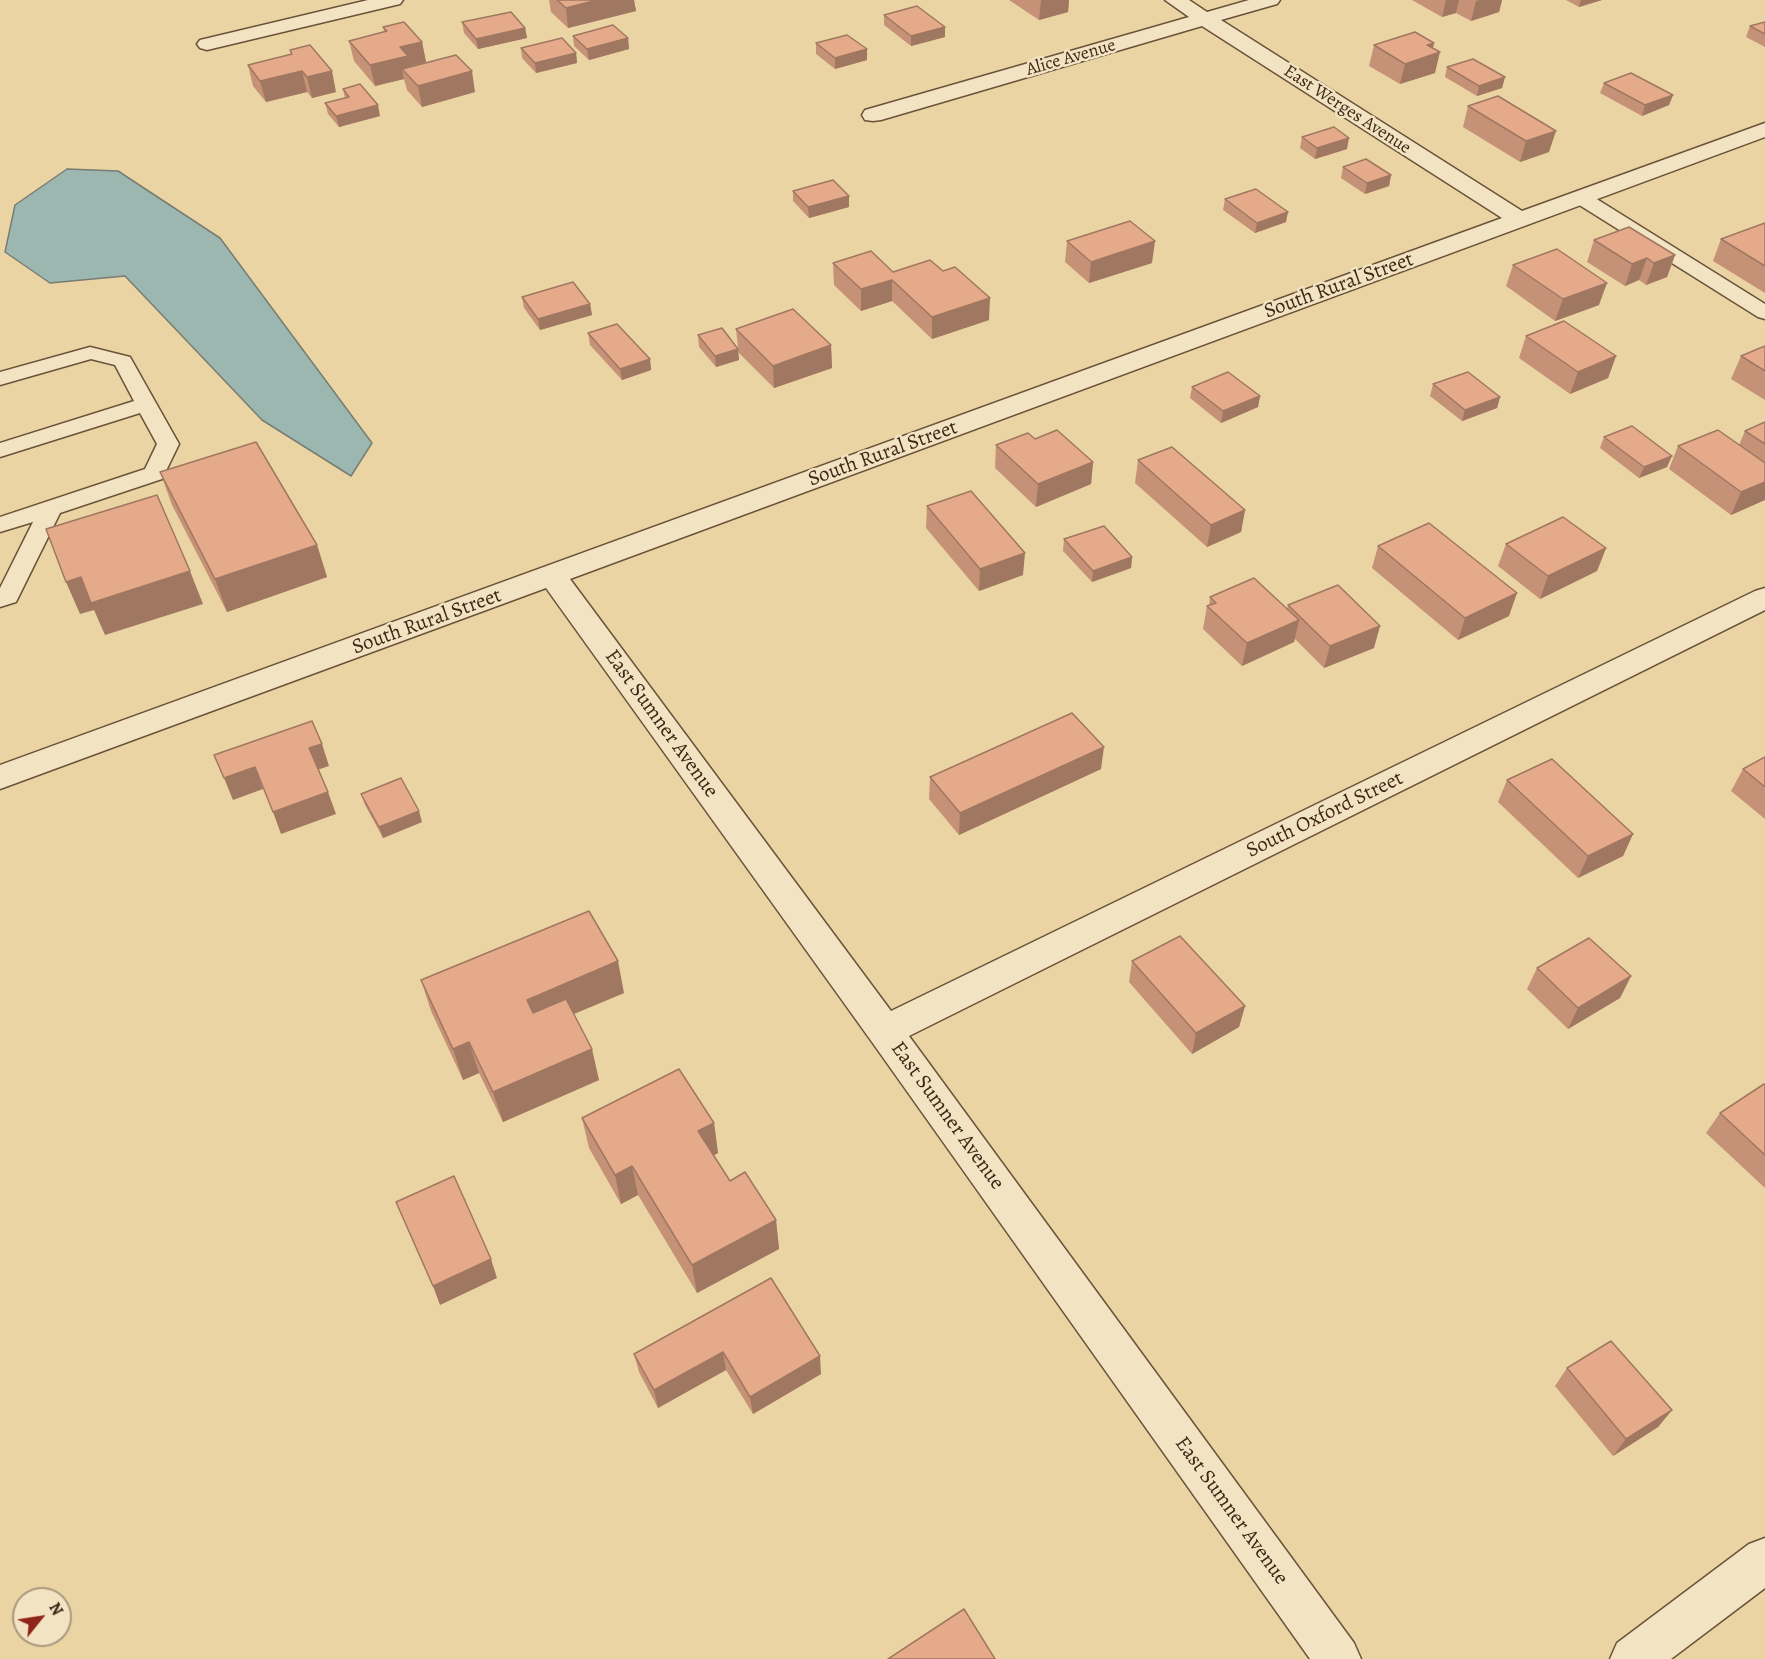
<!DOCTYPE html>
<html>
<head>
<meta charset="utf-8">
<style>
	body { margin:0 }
	#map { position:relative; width:1765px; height:1659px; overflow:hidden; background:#ebd4a3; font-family:Alegreya,serif }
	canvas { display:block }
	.north { position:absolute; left:12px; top:1587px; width:60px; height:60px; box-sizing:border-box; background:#f2e3c3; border:2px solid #aa987e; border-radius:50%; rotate:60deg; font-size:16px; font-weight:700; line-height:24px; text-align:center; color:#3f2716 }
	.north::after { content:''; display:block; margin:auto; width:21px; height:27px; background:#8f2418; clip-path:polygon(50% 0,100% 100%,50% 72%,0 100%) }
</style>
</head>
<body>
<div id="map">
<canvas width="1765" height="1659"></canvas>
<div class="north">N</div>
</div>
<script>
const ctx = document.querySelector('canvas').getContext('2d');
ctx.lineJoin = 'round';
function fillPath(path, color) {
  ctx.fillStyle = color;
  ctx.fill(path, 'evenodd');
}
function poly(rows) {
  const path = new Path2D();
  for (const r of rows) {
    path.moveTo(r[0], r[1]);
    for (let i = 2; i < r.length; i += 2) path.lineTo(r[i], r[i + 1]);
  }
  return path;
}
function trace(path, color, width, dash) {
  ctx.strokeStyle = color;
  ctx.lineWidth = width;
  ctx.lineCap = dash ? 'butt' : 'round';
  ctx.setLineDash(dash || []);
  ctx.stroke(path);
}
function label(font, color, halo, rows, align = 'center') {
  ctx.font = font + ' Alegreya,serif';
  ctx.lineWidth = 5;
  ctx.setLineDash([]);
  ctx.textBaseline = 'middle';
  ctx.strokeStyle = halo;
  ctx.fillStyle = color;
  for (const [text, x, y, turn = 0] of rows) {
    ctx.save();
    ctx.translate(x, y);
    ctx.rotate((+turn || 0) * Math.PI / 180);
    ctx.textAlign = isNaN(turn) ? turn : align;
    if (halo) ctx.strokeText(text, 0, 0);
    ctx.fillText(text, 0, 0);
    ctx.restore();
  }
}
const water = poly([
	[67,169,118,171,220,238,372,443,351,476,262,420,125,276,50,283,5,252,15,205,67,169]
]);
fillPath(water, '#9cb6b0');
trace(water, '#777d72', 1.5);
const lane = poly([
	[1580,191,1587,193,1765,304,1765,319,1758,317,1573,201,1571,197,1573,193,1580,191],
	[90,347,130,357,179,444,162,479,60,513,16,602,0,607,0,588,33,522,0,532,0,517,145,469,157,444,140,413,0,457,0,443,134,401,115,365,91,359,0,385,0,372,90,347]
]);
const street = poly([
	[368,0,403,0,400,4,207,50,200,48,197,44,200,40,368,0],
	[1165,0,1189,0,1207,12,1249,0,1280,0,1277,4,1221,20,1522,211,1765,123,1765,137,570,579,891,1011,1755,591,1765,588,1765,610,909,1036,1354,1643,1361,1659,1310,1659,872,1042,546,588,0,789,0,765,1502,218,1202,26,881,120,873,121,865,120,862,115,865,110,1189,17,1165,0],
	[1765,1538,1765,1588,1671,1659,1610,1659,1617,1643,1749,1544,1765,1538]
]);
trace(lane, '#6a5239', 3);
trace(street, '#6a5239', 3);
fillPath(lane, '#f2e3c3');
fillPath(street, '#f2e3c3');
fillPath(poly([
	[549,0,634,0,636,11,568,28,551,12],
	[1009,0,1069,0,1068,12,1039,20],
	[1412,0,1502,0,1499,12,1471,21,1456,13,1442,17],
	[1566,0,1602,0,1579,7],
	[884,15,945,37,911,46,884,25],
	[462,22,525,28,527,38,478,49,464,33],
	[1765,22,1765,47,1746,37,1750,26],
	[383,27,422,42,426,62,411,67,475,92,422,107,407,90,404,79,375,86,354,61,349,41,384,32],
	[573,36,628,38,629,49,589,60,574,46],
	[816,43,867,49,867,60,835,69,816,54],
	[1434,43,1433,48,1435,73,1400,84,1369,66,1374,45],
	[521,48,576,53,577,63,536,73,522,58],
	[290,50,336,92,312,98,307,92,266,102,253,86,248,65,291,54],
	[1447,67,1505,77,1502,88,1477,96,1445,77],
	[1604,83,1673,95,1669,105,1642,116,1600,93],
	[343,89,380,116,339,127,328,114,325,103,345,98],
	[1468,106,1549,152,1520,162,1463,127],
	[1302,137,1347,149,1315,159,1300,148],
	[1343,167,1391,175,1389,186,1365,194,1341,178],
	[793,191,849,207,809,218,793,201],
	[1225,199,1286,222,1255,233,1223,210],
	[1765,223,1765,293,1713,261,1721,239],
	[1594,240,1675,255,1667,277,1646,285,1639,280,1625,286,1587,262],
	[1067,241,1152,263,1089,283,1065,262],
	[833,263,893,272,989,320,932,339,892,301,861,311,834,285],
	[1513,265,1599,305,1555,321,1506,286],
	[522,297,590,304,592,315,540,330,524,308],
	[736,329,831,345,832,368,774,388,738,352,739,360,716,367,699,347,698,335,738,348],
	[588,333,650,359,651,370,622,380,590,345],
	[1526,336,1616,356,1608,378,1570,394,1519,358],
	[1765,346,1765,400,1731,379,1741,356],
	[1433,384,1500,397,1497,408,1462,421,1430,396],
	[1192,387,1260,396,1258,407,1221,423,1190,398],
	[1765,422,1765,500,1731,515,1669,469,1678,446,1739,445,1745,431],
	[1604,437,1667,467,1639,478,1600,448],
	[1035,439,1093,462,1091,484,1036,507,995,468,996,445],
	[1138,460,1245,510,1241,532,1207,547,1135,483],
	[160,472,317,545,327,577,227,612,172,505],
	[927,506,1023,575,979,591,926,528],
	[1064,539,1132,557,1131,568,1092,582,1063,551],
	[1506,544,1606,548,1597,571,1540,599,1498,566],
	[1378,546,1509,616,1458,640,1372,568],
	[1210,597,1287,609,1288,605,1374,648,1324,668,1295,639,1294,642,1242,666,1203,629,1207,606,1209,606],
	[1765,757,1765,819,1731,791,1743,769],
	[1101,769,959,835,929,799,930,777],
	[1507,780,1633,834,1623,856,1578,878,1498,802],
	[361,794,422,822,383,838,365,805],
	[1132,961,1245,1006,1239,1027,1192,1054,1129,982],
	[1537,968,1631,976,1620,998,1568,1029,1527,989],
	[421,980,624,993,574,1014,599,1080,503,1122,479,1073,463,1080,431,1011],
	[1765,1085,1765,1188,1706,1133,1720,1113],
	[582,1118,714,1123,718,1153,714,1155,730,1181,776,1220,779,1249,697,1293,638,1195,621,1204,589,1148],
	[771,1278,821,1374,753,1414,726,1370,658,1408,639,1372,634,1354],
	[1567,1368,1672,1410,1658,1427,1613,1456,1555,1386]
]), '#c59277');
fillPath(poly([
	[597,0,634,0,636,11,568,28,566,8],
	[1041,0,1069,0,1068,12,1039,20],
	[1446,0,1459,0,1456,13,1442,17],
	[1479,0,1502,0,1499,12,1471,21,1476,1],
	[1581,0,1602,0,1579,7],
	[945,27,945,37,911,46,911,36],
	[525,28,527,38,478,49,476,39],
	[628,38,629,49,589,60,587,49],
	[422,42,426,62,411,66,413,76,402,69,404,79,375,86,370,65,400,47],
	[1434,43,1431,55,1440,52,1435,73,1400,84,1405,64,1427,45],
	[867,49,867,60,835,69,835,58],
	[576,53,577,63,536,73,535,63],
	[302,71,307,92,266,102,260,81],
	[332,71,336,92,312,98,307,77],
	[472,71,475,92,422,107,418,86],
	[1505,77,1502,88,1477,96,1479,86],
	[1673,95,1669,105,1642,116,1645,105],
	[378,105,380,116,339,127,336,116],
	[1556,131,1549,152,1520,162,1526,141],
	[1349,138,1347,149,1315,159,1317,148],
	[1391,175,1389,186,1365,194,1367,183],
	[849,196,849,207,809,218,808,207],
	[1288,212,1286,222,1255,233,1257,223],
	[1155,241,1152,263,1089,283,1091,262],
	[1675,255,1667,277,1646,285,1654,263],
	[1647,258,1639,280,1625,286,1632,264],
	[892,280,892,301,861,311,861,289],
	[1607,283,1599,305,1555,321,1563,299],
	[990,298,989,320,932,339,932,317],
	[590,304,592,315,540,330,538,319],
	[831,345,832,368,774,388,773,366],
	[738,349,739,360,716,367,715,356],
	[1616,356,1608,378,1570,394,1578,372],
	[650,359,651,370,622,380,620,369],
	[1260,396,1258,407,1221,423,1223,411],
	[1500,397,1497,408,1462,421,1465,410],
	[1672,456,1667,467,1639,478,1644,467],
	[1093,462,1091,484,1036,507,1038,484],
	[1765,482,1765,500,1731,515,1741,492],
	[1245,510,1241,532,1207,547,1211,525],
	[317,545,327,577,227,612,215,579],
	[1606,548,1597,571,1540,599,1548,576],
	[1025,553,1023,575,979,591,980,569],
	[1132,557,1131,568,1092,582,1093,571],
	[190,571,203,604,105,635,94,610,80,614,66,582,81,577],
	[1517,593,1509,616,1458,640,1465,618],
	[1299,620,1294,642,1242,666,1247,643],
	[1380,626,1374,648,1324,668,1330,646],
	[322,744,329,766,317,770,309,748],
	[1104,747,1101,769,959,835,960,813],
	[255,767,263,789,233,800,224,778],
	[328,792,336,814,281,834,273,812],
	[419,811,422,822,383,838,379,827],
	[1633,834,1623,856,1578,878,1588,856],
	[618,961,624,993,535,1030,527,1000],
	[1631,976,1620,998,1568,1029,1578,1008],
	[1245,1006,1239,1027,1192,1054,1196,1033],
	[469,1042,479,1073,463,1080,453,1049],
	[592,1049,599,1080,503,1122,493,1092],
	[714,1123,718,1153,703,1161,698,1131],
	[632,1166,638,1195,621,1204,615,1175],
	[776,1220,779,1249,697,1293,692,1265],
	[491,1259,497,1278,440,1305,433,1286],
	[723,1352,726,1370,658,1408,654,1390],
	[820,1356,821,1374,753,1414,750,1397],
	[1672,1410,1658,1427,1613,1456,1626,1439]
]), '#a07761');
const building = poly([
	[557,0,597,0,566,8,557,0],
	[917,6,945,27,911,36,884,15,917,6],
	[511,12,525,28,476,39,462,22,511,12],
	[404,22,422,42,400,47,408,56,370,65,349,41,387,31,383,27,404,22],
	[1765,22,1765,34,1750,26,1765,22],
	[613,25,628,38,587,49,573,36,613,25],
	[1415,32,1434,43,1427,45,1440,52,1405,64,1374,45,1415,32],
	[847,35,867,49,835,58,816,43,847,35],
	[562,38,576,53,535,63,521,48,562,38],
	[310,45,332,71,307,77,302,71,260,81,248,65,292,54,290,50,310,45],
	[456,55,472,71,418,86,402,69,456,55],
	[1473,59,1505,77,1479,86,1447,67,1473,59],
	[1631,73,1673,95,1645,105,1604,83,1631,73],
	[360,84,378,105,336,116,325,103,349,97,343,89,360,84],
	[1498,96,1556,131,1526,141,1468,106,1498,96],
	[1334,127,1349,138,1317,148,1302,137,1334,127],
	[1366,159,1391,175,1367,183,1343,167,1366,159],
	[833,180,849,196,808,207,793,191,833,180],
	[1256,189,1288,212,1257,223,1225,199,1256,189],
	[1130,221,1155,241,1091,262,1067,241,1130,221],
	[1765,223,1765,266,1721,239,1765,223],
	[1629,227,1675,255,1654,263,1647,258,1632,264,1594,240,1629,227],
	[1557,249,1607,283,1563,299,1513,265,1557,249],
	[871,251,893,272,930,260,943,271,955,267,990,298,932,317,892,280,861,289,833,263,871,251],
	[573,282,590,304,538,319,522,297,573,282],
	[793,309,831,345,773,366,736,329,793,309],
	[1564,321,1616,356,1578,372,1526,336,1564,321],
	[617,324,650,359,620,369,588,333,617,324],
	[722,328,738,349,715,356,698,335,722,328],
	[1765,346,1765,371,1741,356,1765,346],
	[1228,372,1260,396,1223,411,1192,387,1228,372],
	[1468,372,1500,397,1465,410,1433,384,1468,372],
	[1765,422,1765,444,1745,431,1765,422],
	[1632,426,1672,456,1644,467,1604,437,1632,426],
	[1057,430,1093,462,1038,484,996,445,1028,433,1035,439,1057,430],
	[1718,430,1765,463,1765,482,1741,492,1678,446,1718,430],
	[256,442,317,545,215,579,160,472,256,442],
	[1172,447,1245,510,1211,525,1138,460,1172,447],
	[971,491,1025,553,980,569,927,506,971,491],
	[157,495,190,571,91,603,81,577,66,582,46,529,157,495],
	[1563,517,1606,548,1548,576,1506,544,1563,517],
	[1429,523,1517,593,1465,618,1378,546,1429,523],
	[1104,526,1132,557,1093,571,1064,539,1104,526],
	[1254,578,1299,620,1247,643,1207,606,1216,603,1210,597,1254,578],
	[1338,585,1380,626,1330,646,1288,605,1338,585],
	[1072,713,1104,747,960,813,930,777,1072,713],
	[312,721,322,744,309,748,328,792,273,812,255,767,224,778,214,755,312,721],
	[1765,757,1765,787,1743,769,1765,757],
	[1552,759,1633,834,1588,856,1507,780,1552,759],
	[401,778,419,811,379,827,361,794,401,778],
	[589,911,618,961,527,1000,533,1013,566,999,592,1049,493,1092,469,1042,453,1049,421,980,589,911],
	[1180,936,1245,1006,1196,1033,1132,961,1180,936],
	[1589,938,1631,976,1578,1008,1537,968,1589,938],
	[679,1069,714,1123,698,1131,730,1181,745,1172,776,1220,692,1265,632,1166,615,1175,582,1118,679,1069],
	[1764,1084,1765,1085,1765,1155,1720,1113,1764,1084],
	[454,1176,491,1259,433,1286,396,1202,454,1176],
	[771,1278,820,1356,750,1397,723,1352,654,1390,634,1354,771,1278],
	[1611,1341,1672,1410,1626,1439,1567,1368,1611,1341],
	[964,1609,995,1659,888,1659,964,1609]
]);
fillPath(building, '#e5aa8a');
trace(building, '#a07761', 1.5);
label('18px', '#3f2716', '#f2e3c3', [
	["Alice Avenue",1071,58,-16],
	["East Werges Avenue",1347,110,33]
]);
label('21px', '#3f2716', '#f2e3c3', [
	["South Rural Street",1339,286,-20],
	["South Rural Street",883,454,-20],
	["South Rural Street",427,622,-20],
	["East Sumner Avenue",661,724,54],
	["South Oxford Street",1325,815,-26],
	["East Sumner Avenue",947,1116,54],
	["East Sumner Avenue",1231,1511,54]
]);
</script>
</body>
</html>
